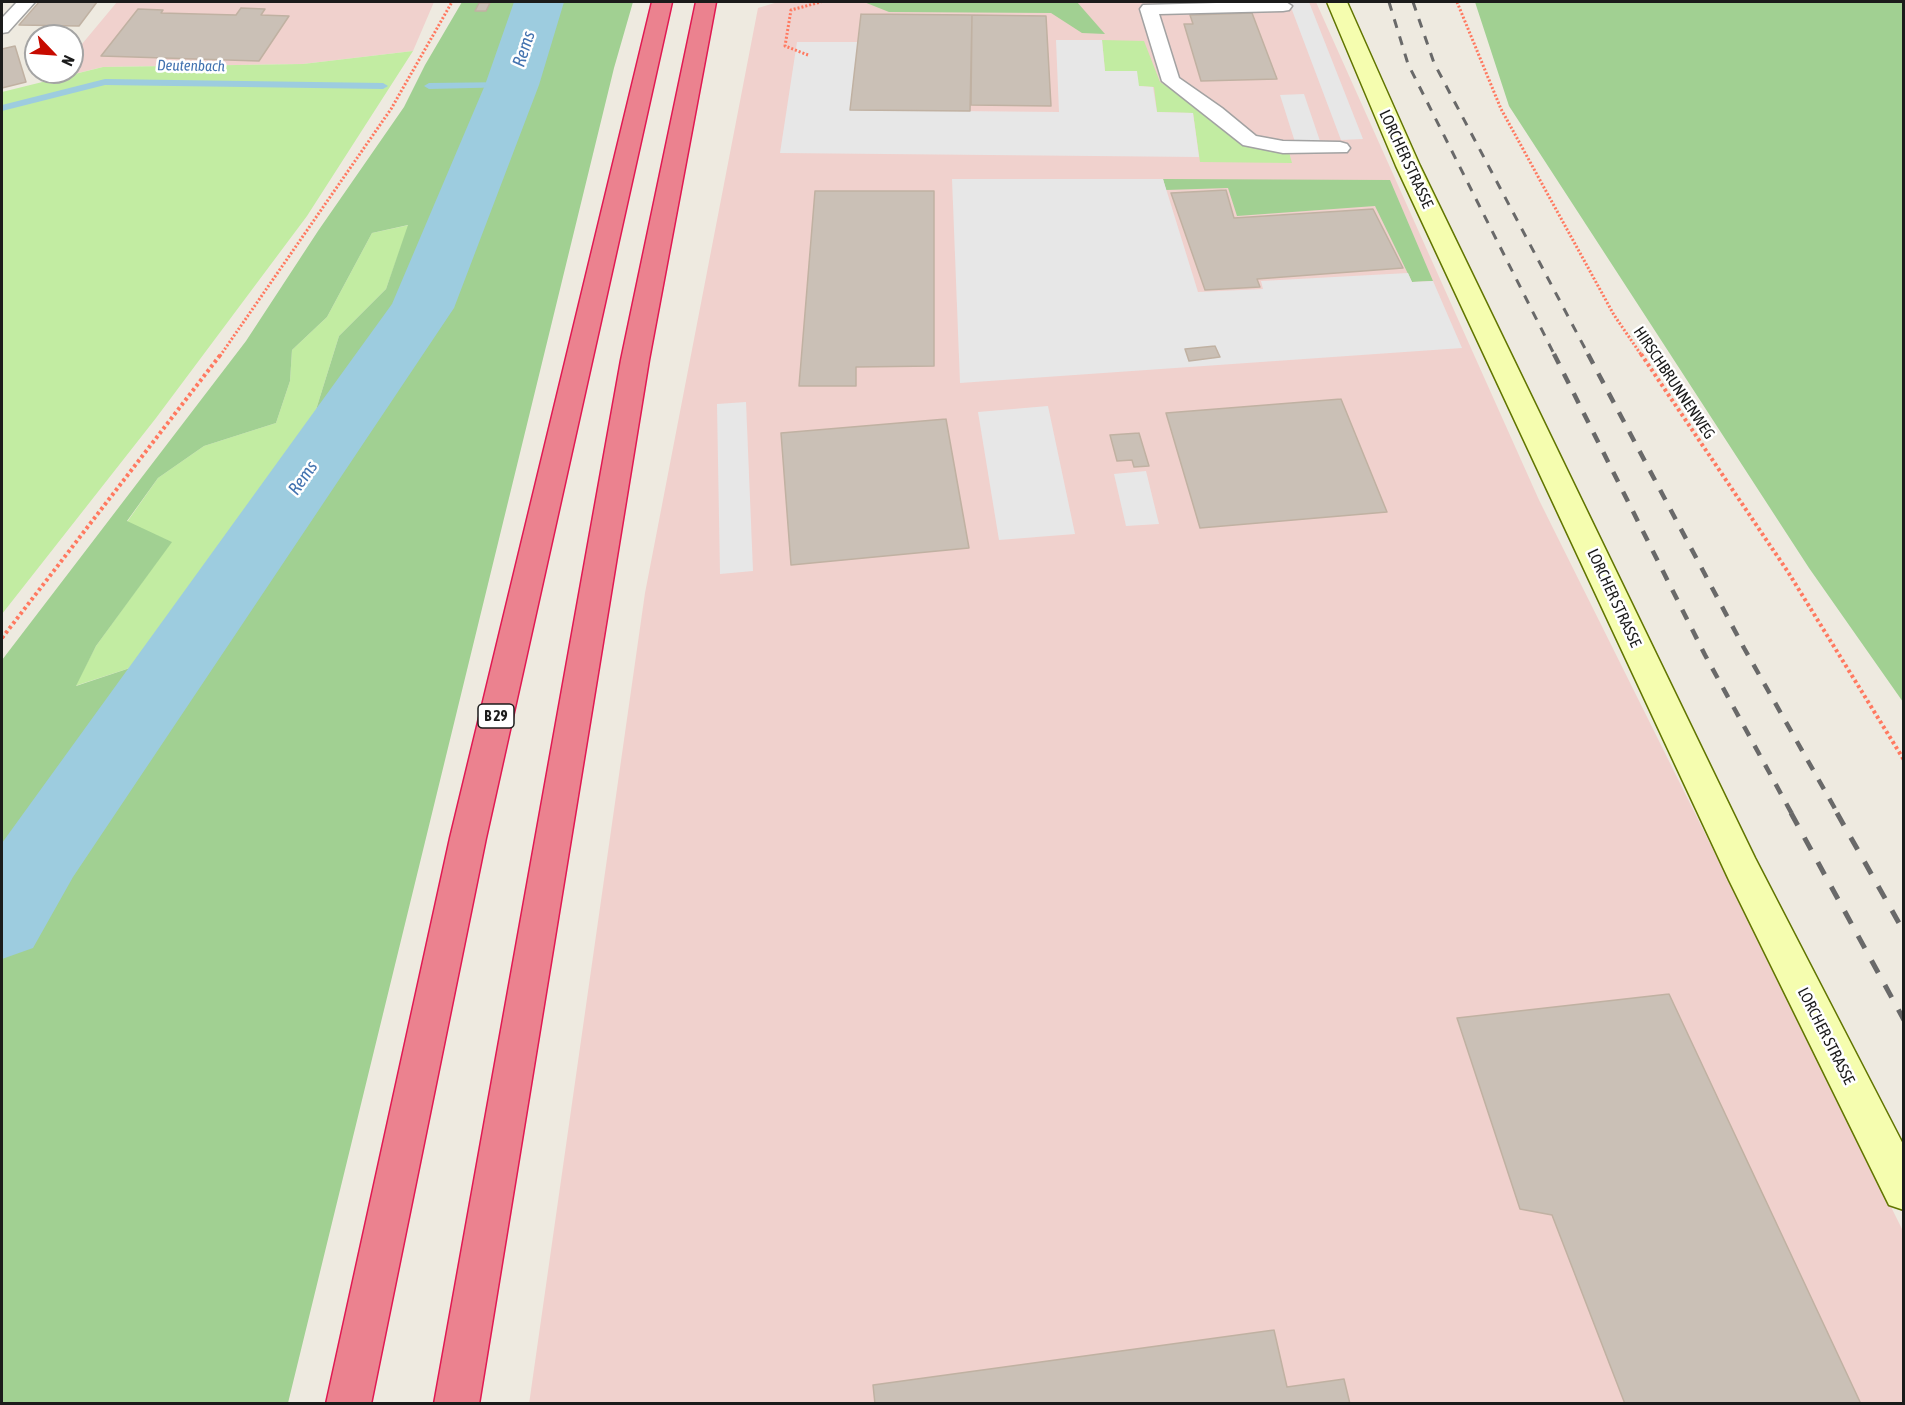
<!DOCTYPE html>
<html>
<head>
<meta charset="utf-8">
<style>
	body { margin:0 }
	#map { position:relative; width:1905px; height:1405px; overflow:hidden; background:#eeeae0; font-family:"Asap Condensed",sans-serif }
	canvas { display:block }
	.frame { position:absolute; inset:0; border:3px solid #1b1b1b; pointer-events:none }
	.north { position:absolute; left:24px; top:24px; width:60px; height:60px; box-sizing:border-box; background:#fff; border:2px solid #a4a4a4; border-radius:50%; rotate:115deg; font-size:16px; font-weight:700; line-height:24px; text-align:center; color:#1b1b1b }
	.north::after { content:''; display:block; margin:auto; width:21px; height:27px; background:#c70b00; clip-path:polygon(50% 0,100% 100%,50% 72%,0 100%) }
</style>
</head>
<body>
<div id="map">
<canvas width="1905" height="1405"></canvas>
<div class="frame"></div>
<div class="north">N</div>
</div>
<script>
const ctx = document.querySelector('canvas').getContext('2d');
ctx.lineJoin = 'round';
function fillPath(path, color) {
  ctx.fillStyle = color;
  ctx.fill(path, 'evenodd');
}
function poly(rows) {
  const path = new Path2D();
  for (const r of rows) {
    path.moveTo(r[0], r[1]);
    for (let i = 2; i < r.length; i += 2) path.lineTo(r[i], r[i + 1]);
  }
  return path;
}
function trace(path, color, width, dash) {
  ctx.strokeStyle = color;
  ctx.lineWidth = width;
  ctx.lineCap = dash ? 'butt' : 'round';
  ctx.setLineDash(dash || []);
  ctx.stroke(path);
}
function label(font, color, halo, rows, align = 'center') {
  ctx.font = font + ' "Asap Condensed",sans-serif';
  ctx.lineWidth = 5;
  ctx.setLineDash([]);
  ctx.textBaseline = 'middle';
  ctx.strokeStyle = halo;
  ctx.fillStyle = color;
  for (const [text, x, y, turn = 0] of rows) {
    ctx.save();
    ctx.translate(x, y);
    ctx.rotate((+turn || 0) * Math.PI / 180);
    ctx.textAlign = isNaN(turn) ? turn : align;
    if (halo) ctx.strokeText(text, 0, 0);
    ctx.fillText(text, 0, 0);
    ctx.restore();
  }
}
fillPath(poly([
	[117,2,434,2,413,51,303,64,103,67,53,79,59,72,72,72,72,56],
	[778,2,1316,2,1539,500,1903,1231,1903,1403,529,1404,645,593,758,8]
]), '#f0d1cd');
fillPath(poly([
	[1102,40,1144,41,1160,82,1212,116,1289,152,1292,163,1200,162,1193,113,1157,112,1154,87,1139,86,1105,71],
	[413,51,307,216,156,418,2,614,2,92,103,67,303,64],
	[409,225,386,289,339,336,305,445,229,531,142,664,75,686,96,646,171,542,127,522,158,478,204,446,276,423,290,381,292,350,327,317,372,233]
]), '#c2eca2');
fillPath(poly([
	[462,2,633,2,614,68,288,1403,2,1403,2,660,246,341,318,231,404,107,425,65],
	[408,225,386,289,339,336,305,445,229,531,142,664,76,686,96,646,172,542,127,521,158,478,204,446,276,423,290,381,292,350,327,317,372,233],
	[864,2,1077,2,1105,34,1082,33,1051,13,889,12],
	[1475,2,1903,2,1903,702,1809,568,1509,106],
	[1163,179,1390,180,1433,281,1412,282,1375,206,1237,216,1228,188,1166,190]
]), '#a1d092');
fillPath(poly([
	[1289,2,1309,2,1363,139,1341,140],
	[1056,40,1102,40,1105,71,1137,71,1139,86,1153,87,1157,112,1193,113,1199,157,780,153,797,42,858,42,851,110,1059,112],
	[1304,94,1320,141,1295,142,1280,95],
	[952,179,1163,179,1198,292,1263,289,1261,281,1408,273,1412,282,1433,281,1462,348,960,383],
	[746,402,753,571,720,574,717,404],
	[1048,406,1075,534,999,540,978,412],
	[1146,471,1159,524,1126,526,1114,474]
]), '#e7e7e7');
fillPath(poly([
	[105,79,383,83,388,86,383,89,105,85,2,111,2,105,105,79],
	[512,82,517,85,515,87,429,89,424,86,429,83,512,82]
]), '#9dccdf');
fillPath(poly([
	[514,2,564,2,539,85,454,308,73,877,33,948,2,959,2,843,392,304,485,85,514,2]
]), '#9dccdf');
const building = poly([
	[39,2,97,2,79,26,19,25,39,2],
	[479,3,490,3,486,11,475,11,479,3],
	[241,8,265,9,261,15,289,16,259,61,101,56,138,9,163,10,161,13,236,15,241,8],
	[1252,13,1277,79,1201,81,1184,24,1193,24,1190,15,1252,13],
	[861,14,972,15,970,111,850,110,861,14],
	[972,15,1046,16,1051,106,971,105,972,15],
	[15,46,26,82,2,88,2,49,15,46],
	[1226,190,1234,218,1373,209,1403,268,1257,279,1260,287,1205,290,1171,193,1226,190],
	[815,191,934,191,934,366,856,367,856,386,799,386,815,191],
	[1215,346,1220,357,1189,361,1185,349,1215,346],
	[1341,399,1387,512,1200,528,1166,413,1341,399],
	[946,419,969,548,791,565,781,433,946,419],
	[1139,433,1149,466,1134,467,1132,460,1117,461,1110,435,1139,433],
	[1669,994,1861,1404,1625,1404,1552,1215,1520,1209,1457,1018,1669,994],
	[1274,1330,1287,1387,1344,1379,1350,1404,875,1404,873,1385,1274,1330]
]);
fillPath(building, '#cac0b6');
trace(building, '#c0b1a2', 1.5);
const lane = poly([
	[17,2,35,2,8,32,2,33,2,18,17,2],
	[1253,2,1286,2,1292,6,1289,10,1283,11,1159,14,1179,78,1222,108,1256,136,1283,141,1340,142,1347,144,1350,148,1347,152,1283,153,1243,145,1162,81,1140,9,1143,5,1253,2]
]);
const secondary = poly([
	[1327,2,1347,2,1420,166,1755,858,1904,1146,1904,1210,1889,1205,1729,880,1396,166,1327,2]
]);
const highway = poly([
	[652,2,672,2,486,838,371,1404,326,1404,450,838,652,2],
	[696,2,716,2,649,360,479,1404,434,1404,621,360,696,2]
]);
trace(lane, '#a2a2a2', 3);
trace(secondary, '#617500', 3);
trace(highway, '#e01952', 3);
trace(poly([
	[1457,2,1501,109,1614,315,1642,356],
	[808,55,785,46,791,10,821,2],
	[220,356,391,109,452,2]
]), '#ff7960', 3, [2, 2]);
trace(poly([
	[1641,354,1788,572,1904,760],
	[2,638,221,354]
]), '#ff7960', 4, [3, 3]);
fillPath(lane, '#fff');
fillPath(secondary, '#f5fdaf');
fillPath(highway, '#eb828f');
trace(poly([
	[1389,2,1408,64,1555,356],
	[1413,2,1434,63,1589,356]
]), '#696969', 3, [9, 9]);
trace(poly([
	[1554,354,1705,655,1792,814],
	[1588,354,1744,648,1838,814]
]), '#696969', 4.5, [11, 11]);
trace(poly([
	[1791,813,1904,1020],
	[1837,813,1904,932]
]), '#696969', 5, [14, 14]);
label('italic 15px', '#4373b0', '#fff', [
	["Deutenbach",191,66,1]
]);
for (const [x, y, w] of [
	[496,716,36]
]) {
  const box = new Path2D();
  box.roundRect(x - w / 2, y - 12, w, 24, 4.5);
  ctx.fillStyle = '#fff';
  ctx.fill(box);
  trace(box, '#1b1b1b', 1.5);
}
label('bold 15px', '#1b1b1b', null, [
	["B 29",496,716]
]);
label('16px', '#1b1b1b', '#fff', [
	["LORCHER STRASSE",1406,159,65],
	["HIRSCHBRUNNENWEG",1674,383,56],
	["LORCHER STRASSE",1614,598,65],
	["LORCHER STRASSE",1826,1036,63]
]);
label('italic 18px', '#4373b0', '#fff', [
	["Rems",524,49,-72],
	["Rems",303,478,-55]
]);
</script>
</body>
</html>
